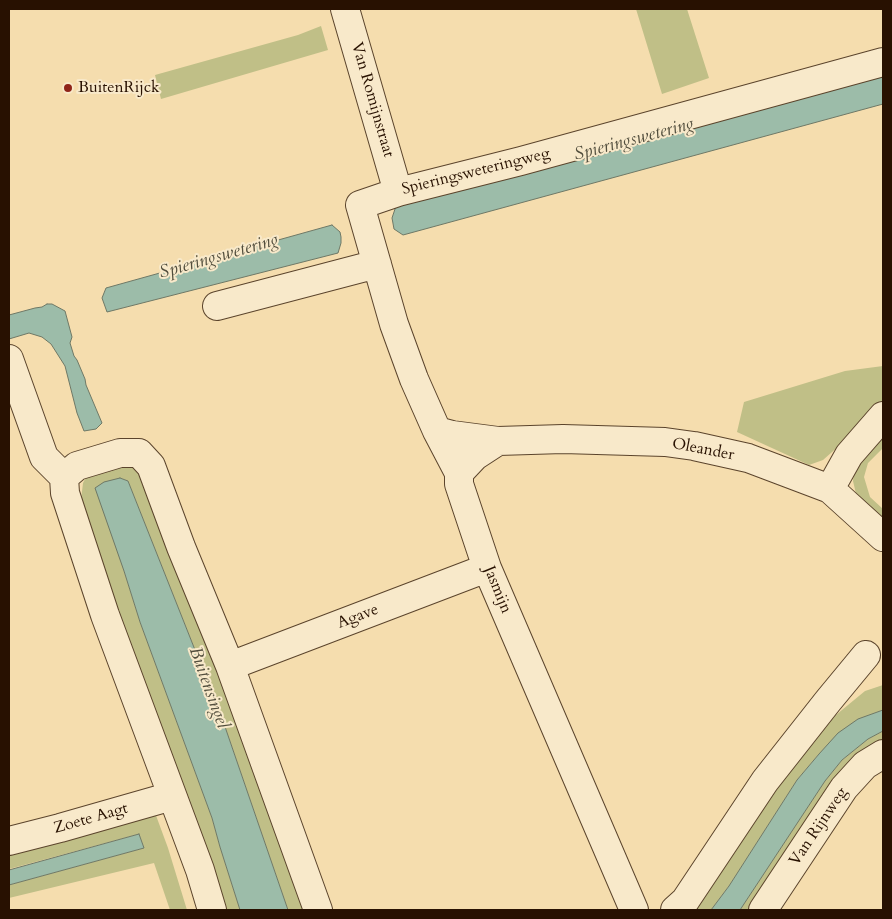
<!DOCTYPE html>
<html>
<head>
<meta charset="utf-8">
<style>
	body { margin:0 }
	#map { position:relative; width:892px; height:919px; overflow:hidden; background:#f5ddae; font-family:Cardo,serif }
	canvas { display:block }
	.frame { position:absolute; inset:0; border:10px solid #281101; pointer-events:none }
</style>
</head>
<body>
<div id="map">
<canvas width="892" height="919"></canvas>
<div class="frame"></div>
</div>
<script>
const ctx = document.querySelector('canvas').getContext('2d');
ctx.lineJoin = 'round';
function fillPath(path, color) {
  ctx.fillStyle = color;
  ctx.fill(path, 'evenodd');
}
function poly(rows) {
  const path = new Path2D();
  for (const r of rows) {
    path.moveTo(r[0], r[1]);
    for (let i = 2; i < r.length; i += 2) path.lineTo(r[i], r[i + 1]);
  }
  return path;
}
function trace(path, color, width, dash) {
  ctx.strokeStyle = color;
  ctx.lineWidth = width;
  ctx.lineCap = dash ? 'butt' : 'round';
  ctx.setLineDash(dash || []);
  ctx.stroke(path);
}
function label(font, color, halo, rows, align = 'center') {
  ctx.font = font + ' Cardo,serif';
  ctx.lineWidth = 4;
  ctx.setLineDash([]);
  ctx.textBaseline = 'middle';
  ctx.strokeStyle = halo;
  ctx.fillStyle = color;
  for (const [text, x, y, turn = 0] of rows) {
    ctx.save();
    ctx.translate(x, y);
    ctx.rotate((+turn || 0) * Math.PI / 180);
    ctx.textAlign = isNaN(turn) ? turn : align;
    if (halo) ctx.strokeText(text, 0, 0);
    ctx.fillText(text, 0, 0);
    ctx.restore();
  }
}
fillPath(poly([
	[636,9,687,9,709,78,662,94],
	[321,26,328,50,161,99,155,75,298,35],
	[883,366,883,407,823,460,809,465,737,432,744,402,845,371],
	[883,431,883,448,868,463,864,477,870,497,883,509,883,526,857,498,853,481,855,461],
	[123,461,144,472,226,681,305,910,288,910,222,718,128,481,120,478,124,571,140,622,212,818,220,847,240,910,221,910,114,611,81,500,83,483,88,473],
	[883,685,883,710,858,720,819,754,797,780,729,886,711,910,685,910,808,738,865,691],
	[883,731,883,747,756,910,740,910,825,781,842,760,868,739],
	[154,810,168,848,187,910,170,910,154,863,9,898,9,885,144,848,139,834,9,869,9,852]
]), '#c0bf87');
const water = poly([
	[883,72,883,104,403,235,394,229,392,218,396,206,883,72],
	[332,225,340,232,341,237,341,243,338,253,107,312,102,298,106,288,332,225],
	[47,304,52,304,65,311,72,337,70,343,74,356,77,360,85,379,86,385,102,423,96,429,84,431,77,413,65,366,51,344,42,337,29,333,9,339,9,315,35,308,42,307,47,304],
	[120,478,128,481,222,718,288,910,240,910,220,847,212,818,140,622,124,571,95,488,104,482,120,478],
	[883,710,883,731,868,739,842,760,825,781,740,910,711,910,729,886,797,780,819,754,838,733,858,719,883,710],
	[139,834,144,848,9,885,9,870,139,834]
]);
fillPath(water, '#9cbca9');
trace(water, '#6e7866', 1);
const street = poly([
	[345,9,398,192],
	[217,306,377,264],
	[9,359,44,457,64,477],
	[437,431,452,435,498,441],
	[459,473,475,456,498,441,563,439,665,442,694,446,748,458,830,489,883,537],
	[830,489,849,455,883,416],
	[230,666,487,568],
	[9,841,60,828,172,796],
	[212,910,200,870,105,615,65,493,64,477,77,466,120,453,139,453,151,466,181,547,230,666,318,910],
	[634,910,487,568,459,484,459,473,437,431,414,379,394,324,360,205,398,192,521,161,883,62],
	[675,910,685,901,765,781,828,701,866,655],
	[763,910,844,788,865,765,883,754]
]);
trace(street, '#5b442c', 30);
trace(street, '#f8e9ca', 28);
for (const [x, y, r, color] of [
	[68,88,5,"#8f2418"]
]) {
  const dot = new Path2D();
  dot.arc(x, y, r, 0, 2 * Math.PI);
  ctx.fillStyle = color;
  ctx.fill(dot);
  trace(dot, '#f8e9ca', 2);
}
label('16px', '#281101', '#f8e9ca', [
	["BuitenRijck",78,88]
], 'left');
label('16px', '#281101', '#f8e9ca', [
	["Van Romijnstraat",372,100,74],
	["Spieringsweteringweg",476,172,-14],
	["Oleander",703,450,11],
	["Jasmijn",497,590,68],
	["Agave",358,617,-21],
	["Zoete Aagt",91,819,-16],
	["Van Rijnweg",819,827,-56]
]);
label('italic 18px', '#514d3c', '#f8e9ca', [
	["Spieringswetering",634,140,-15],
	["Spieringswetering",219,257,-16],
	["Buitensingel",208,688,70]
]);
</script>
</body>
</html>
